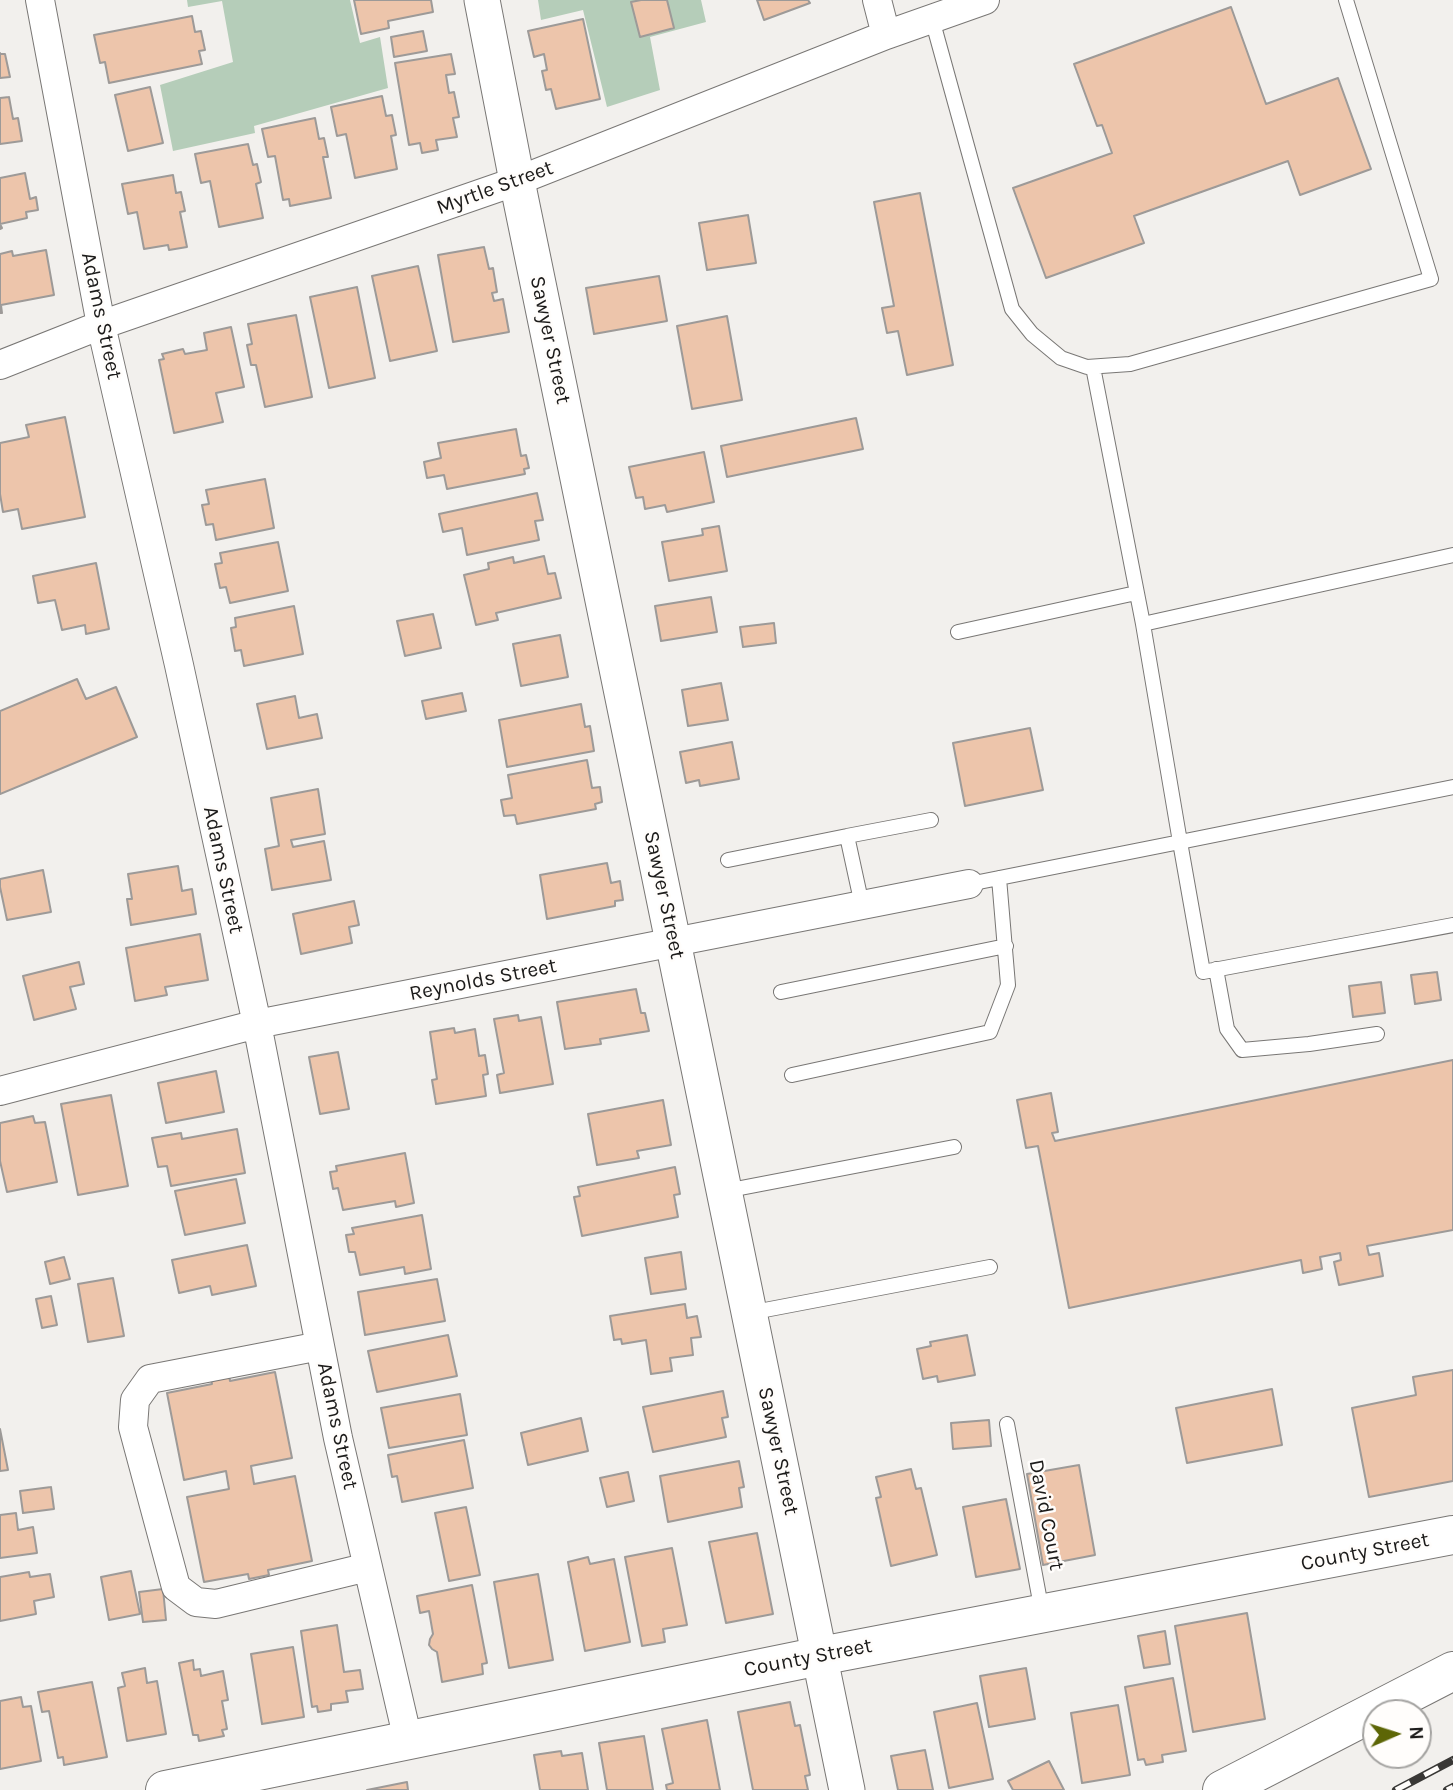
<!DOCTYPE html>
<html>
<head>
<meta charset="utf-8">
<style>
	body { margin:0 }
	#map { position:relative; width:1453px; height:1790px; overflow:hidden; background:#f2f0ed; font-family:Karla,sans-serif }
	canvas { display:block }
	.north { position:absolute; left:1362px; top:1699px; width:70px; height:70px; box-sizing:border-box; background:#fffdfb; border:2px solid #a4a3a1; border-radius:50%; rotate:87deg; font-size:19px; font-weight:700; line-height:28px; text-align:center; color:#1c1b1a }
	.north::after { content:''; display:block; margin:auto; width:24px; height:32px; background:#5d6606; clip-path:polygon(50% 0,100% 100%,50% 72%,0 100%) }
</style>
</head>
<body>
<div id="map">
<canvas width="1453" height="1790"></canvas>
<div class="north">N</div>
</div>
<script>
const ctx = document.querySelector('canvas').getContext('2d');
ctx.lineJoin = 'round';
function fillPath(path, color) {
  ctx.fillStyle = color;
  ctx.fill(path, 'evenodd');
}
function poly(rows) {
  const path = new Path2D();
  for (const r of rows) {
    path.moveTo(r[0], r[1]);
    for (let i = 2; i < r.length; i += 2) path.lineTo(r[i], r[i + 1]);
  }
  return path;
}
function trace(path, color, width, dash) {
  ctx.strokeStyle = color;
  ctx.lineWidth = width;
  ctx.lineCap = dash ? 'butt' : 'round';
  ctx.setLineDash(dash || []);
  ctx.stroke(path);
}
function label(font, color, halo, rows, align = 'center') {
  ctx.font = font + ' Karla,sans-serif';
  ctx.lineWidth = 5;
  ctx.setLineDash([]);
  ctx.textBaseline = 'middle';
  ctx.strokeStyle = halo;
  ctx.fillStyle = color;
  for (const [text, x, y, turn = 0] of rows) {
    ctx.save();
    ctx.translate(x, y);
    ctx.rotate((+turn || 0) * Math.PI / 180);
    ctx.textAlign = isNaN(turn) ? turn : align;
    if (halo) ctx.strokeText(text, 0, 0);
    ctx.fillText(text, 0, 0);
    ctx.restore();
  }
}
fillPath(poly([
	[187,0,350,0,360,43,380,37,388,88,254,126,255,133,173,151,160,85,233,62,222,1,188,7],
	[538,0,701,0,706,22,650,37,660,90,607,107,583,10,541,20]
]), '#b5cdb9');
const building = poly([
	[354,0,431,0,433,12,388,21,389,28,361,34,354,0],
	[641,0,667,0,674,28,640,37,631,2,641,0],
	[757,0,808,0,810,3,764,20,757,0],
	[1231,7,1266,104,1338,78,1371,169,1300,195,1288,161,1134,216,1144,243,1046,278,1013,188,1112,153,1102,125,1097,126,1074,64,1231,7],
	[192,16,195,32,201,31,205,50,199,51,202,64,109,83,105,62,100,63,94,35,192,16],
	[583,19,600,99,556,109,551,89,546,90,542,71,547,70,544,54,534,57,528,31,583,19],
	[423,31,427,51,394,57,391,37,423,31],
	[0,53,0,54,5,54,10,77,0,78,0,53],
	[451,54,455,74,446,75,449,93,454,92,459,117,453,118,457,137,436,140,438,150,422,153,420,143,409,145,395,63,451,54],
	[150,87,163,143,128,151,115,95,150,87],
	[382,96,386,116,392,115,396,135,391,136,397,169,355,178,346,134,337,136,331,107,382,96],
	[9,97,13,119,18,118,22,141,0,144,0,98,9,97],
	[315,118,319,139,324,138,328,157,323,157,331,198,290,206,289,199,283,200,275,156,268,157,262,129,315,118],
	[248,144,253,165,257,164,261,182,256,184,263,218,219,227,210,181,201,183,195,154,248,144],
	[25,173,30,199,36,197,38,210,26,212,27,218,0,224,2,228,0,229,0,178,25,173],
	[173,175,176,193,181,192,185,211,180,212,187,247,169,250,168,245,144,249,137,212,128,214,122,184,173,175],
	[920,193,953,365,907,375,898,331,887,333,882,308,894,306,874,202,920,193],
	[748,215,756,263,707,270,699,223,748,215],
	[484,247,489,269,493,268,497,292,492,293,494,301,503,299,509,332,453,342,438,255,484,247],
	[46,250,54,295,1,305,2,313,0,313,0,254,12,251,13,256,46,250],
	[418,266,437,351,390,361,372,276,418,266],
	[659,276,667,321,594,334,586,288,659,276],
	[357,287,375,378,329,388,310,297,357,287],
	[296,315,312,397,265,407,256,365,251,365,247,345,252,344,248,324,296,315],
	[727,316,742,400,692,409,677,326,727,316],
	[231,327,244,387,216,393,223,422,174,433,159,360,164,359,162,354,183,349,185,354,207,350,204,333,231,327],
	[65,417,85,517,22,529,18,509,3,512,0,494,0,443,29,437,26,425,65,417],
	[856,418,863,449,727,477,721,446,856,418],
	[516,429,521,456,526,455,529,468,524,469,525,474,447,489,444,475,427,478,424,462,441,458,438,443,516,429],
	[704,452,714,502,667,512,665,505,645,509,643,497,636,498,629,467,704,452],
	[265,479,274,528,216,540,213,524,206,525,202,505,209,504,206,490,265,479],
	[537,493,543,520,535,521,539,540,467,555,462,528,443,532,439,514,537,493],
	[719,526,727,571,669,581,662,542,703,535,702,529,719,526],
	[278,542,288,591,230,603,226,587,220,588,215,564,222,563,220,553,278,542],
	[544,556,548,574,555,573,561,598,496,613,498,620,476,625,464,575,489,569,488,563,513,557,514,563,544,556],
	[96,563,109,629,86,634,85,625,62,630,55,600,38,603,33,576,96,563],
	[711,597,717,632,661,641,655,606,711,597],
	[294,606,303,654,244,666,241,650,235,651,231,628,236,627,235,618,294,606],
	[433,614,441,648,405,656,397,621,433,614],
	[774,623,776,643,743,647,740,627,774,623],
	[560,635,568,677,521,686,513,644,560,635],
	[77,679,86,699,116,687,137,737,0,794,0,711,77,679],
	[721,683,728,720,688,726,682,690,721,683],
	[462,693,466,711,426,719,422,701,462,693],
	[295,696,299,718,317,714,322,738,267,749,257,704,295,696],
	[581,704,585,727,590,726,594,751,507,767,499,720,581,704],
	[1030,728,1043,790,965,806,953,743,1030,728],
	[732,742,739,779,700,786,699,780,686,783,680,752,732,742],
	[587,760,592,788,600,787,602,802,595,804,596,809,517,824,515,815,504,816,501,800,512,798,508,775,587,760],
	[318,789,325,834,291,840,293,847,324,841,331,880,272,890,265,849,279,846,271,798,318,789],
	[607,863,611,883,620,881,623,900,615,901,615,906,547,919,540,875,607,863],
	[178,866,182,891,192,889,196,914,131,925,127,899,132,899,128,874,178,866],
	[43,870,51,912,7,920,0,887,0,879,43,870],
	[354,901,359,925,349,927,352,943,301,954,293,914,354,901],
	[200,934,208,980,165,987,167,995,135,1001,126,948,200,934],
	[79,962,84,984,70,987,76,1009,34,1020,23,976,79,962],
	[1437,972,1441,1000,1415,1004,1411,975,1437,972],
	[1381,982,1385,1013,1353,1017,1349,986,1381,982],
	[636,989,641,1013,645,1013,649,1031,600,1039,601,1044,565,1049,557,1002,636,989],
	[518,1015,519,1021,541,1017,553,1084,500,1093,497,1075,504,1073,494,1019,518,1015],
	[454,1028,455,1033,475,1029,479,1056,485,1055,488,1074,483,1075,486,1096,436,1104,432,1080,437,1079,430,1032,454,1028],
	[338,1052,349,1109,320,1114,309,1057,338,1052],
	[1453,1060,1453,1230,1367,1246,1369,1255,1379,1253,1383,1276,1339,1285,1334,1262,1341,1260,1340,1253,1320,1257,1322,1269,1303,1273,1301,1260,1069,1308,1038,1146,1026,1148,1017,1100,1051,1093,1058,1132,1052,1133,1055,1141,1453,1060],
	[216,1071,224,1112,166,1123,158,1083,216,1071],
	[111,1095,128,1186,78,1195,61,1104,111,1095],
	[663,1100,671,1145,637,1151,639,1158,597,1165,588,1114,663,1100],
	[33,1116,35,1123,45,1122,57,1182,7,1192,0,1161,0,1123,33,1116],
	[237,1129,245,1173,171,1186,167,1166,158,1167,152,1138,181,1133,182,1139,237,1129],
	[405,1153,414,1203,396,1207,395,1201,343,1210,338,1188,333,1189,330,1172,337,1171,336,1166,405,1153],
	[675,1167,680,1194,674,1195,678,1217,582,1236,574,1197,580,1196,578,1187,675,1167],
	[236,1179,245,1223,185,1235,175,1191,236,1179],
	[422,1215,431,1269,405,1274,404,1267,360,1275,355,1252,349,1252,346,1235,354,1234,352,1228,422,1215],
	[247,1245,256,1286,212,1295,210,1286,179,1293,172,1260,247,1245],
	[681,1252,686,1289,651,1294,645,1258,681,1252],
	[64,1257,70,1279,50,1284,45,1262,64,1257],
	[113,1278,124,1336,88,1342,78,1284,113,1278],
	[437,1279,445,1321,365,1335,358,1292,437,1279],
	[51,1296,57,1325,42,1328,36,1299,51,1296],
	[685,1304,687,1318,697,1316,701,1337,691,1338,693,1355,670,1358,672,1371,651,1374,646,1340,622,1344,621,1339,614,1340,610,1316,685,1304],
	[448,1335,457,1376,377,1392,368,1351,448,1335],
	[967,1335,975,1375,938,1382,937,1376,923,1379,917,1349,931,1346,930,1342,967,1335],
	[1453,1370,1453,1481,1369,1497,1352,1408,1416,1395,1413,1377,1453,1370],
	[275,1372,292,1458,251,1466,254,1484,295,1476,312,1561,268,1570,269,1575,249,1579,248,1574,204,1582,187,1497,229,1489,226,1471,184,1480,167,1393,212,1384,211,1379,229,1376,230,1381,275,1372],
	[1272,1389,1282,1445,1187,1463,1176,1408,1272,1389],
	[723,1391,728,1417,722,1418,726,1437,653,1452,643,1407,723,1391],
	[460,1394,467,1435,389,1448,381,1408,460,1394],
	[581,1418,588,1451,528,1465,521,1433,581,1418],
	[989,1420,991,1446,953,1449,951,1423,989,1420],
	[0,1429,8,1470,0,1471,0,1429],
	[464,1440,473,1488,402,1502,397,1476,392,1477,388,1455,464,1440],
	[739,1461,744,1487,739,1488,742,1507,668,1522,660,1476,739,1461],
	[1079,1465,1095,1555,1043,1565,1027,1474,1079,1465],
	[911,1469,916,1489,921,1488,937,1555,891,1566,876,1498,881,1497,876,1477,911,1469],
	[628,1472,634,1501,607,1507,600,1478,628,1472],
	[51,1487,54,1509,23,1513,20,1491,51,1487],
	[1006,1499,1020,1569,976,1577,963,1507,1006,1499],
	[466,1507,480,1575,449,1581,435,1513,466,1507],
	[16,1513,18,1530,33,1527,37,1553,0,1558,0,1515,16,1513],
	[757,1533,773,1614,726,1623,709,1542,757,1533],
	[672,1548,687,1625,663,1629,665,1642,642,1646,625,1557,672,1548],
	[588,1557,590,1564,614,1559,630,1642,585,1651,568,1562,588,1557],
	[131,1571,140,1614,109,1620,101,1577,131,1571],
	[29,1572,30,1577,50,1574,54,1597,34,1601,36,1614,0,1621,0,1577,29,1572],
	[538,1574,553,1660,509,1668,494,1582,538,1574],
	[472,1585,487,1663,482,1664,483,1674,442,1682,437,1652,432,1649,429,1645,430,1639,433,1634,429,1611,420,1613,417,1596,472,1585],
	[163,1589,166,1620,143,1622,139,1592,163,1589],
	[1247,1613,1265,1719,1193,1732,1175,1626,1247,1613],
	[337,1625,344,1672,360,1670,363,1689,346,1691,348,1702,331,1704,331,1710,318,1712,317,1706,312,1707,301,1631,337,1625],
	[1165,1631,1170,1664,1144,1668,1138,1636,1165,1631],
	[293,1647,304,1717,262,1724,251,1654,293,1647],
	[193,1660,194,1670,200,1669,201,1676,223,1671,228,1700,222,1701,227,1729,222,1730,224,1736,199,1741,198,1735,193,1735,179,1663,193,1660],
	[145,1668,147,1683,157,1681,166,1734,127,1741,118,1688,125,1686,122,1673,145,1668],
	[1026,1668,1035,1719,989,1727,980,1676,1026,1668],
	[1173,1678,1186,1751,1162,1755,1163,1762,1146,1765,1144,1759,1138,1760,1125,1687,1173,1678],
	[92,1682,107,1757,64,1765,63,1757,58,1758,49,1711,42,1712,38,1692,92,1682],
	[21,1697,23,1707,31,1706,41,1761,0,1769,0,1701,21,1697],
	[790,1702,795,1726,800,1725,810,1775,805,1776,808,1790,753,1790,738,1712,790,1702],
	[977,1703,993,1779,949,1788,934,1712,977,1703],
	[1118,1705,1130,1775,1082,1783,1071,1713,1118,1705],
	[707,1720,720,1790,667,1790,666,1785,673,1783,662,1729,707,1720],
	[644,1736,653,1790,607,1790,599,1743,644,1736],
	[925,1750,933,1790,898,1790,891,1756,925,1750],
	[561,1751,562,1756,582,1753,588,1790,540,1790,534,1755,561,1751],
	[1049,1761,1064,1790,1013,1790,1008,1781,1049,1761],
	[407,1782,408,1790,367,1790,407,1782]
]);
fillPath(building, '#edc5ab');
trace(building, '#9d9a98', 2);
const service = poly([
	[932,19,1012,309,1032,334,1061,358,1087,367,1130,364,1431,279,1346,0],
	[1143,624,1453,555],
	[958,632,1136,593],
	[1453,787,1180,842,1203,972,1453,925],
	[728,860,847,836],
	[969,884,1180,842,1143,624,1093,367],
	[862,905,847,836,931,820],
	[1216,969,1227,1029,1242,1050,1309,1044,1377,1034],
	[781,992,1006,946],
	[792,1075,990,1032,1008,985,999,878],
	[725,1191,954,1147],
	[749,1313,990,1267],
	[1007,1424,1042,1612]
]);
const minor = poly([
	[40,0,101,325,179,665,257,1024,338,1438,408,1740],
	[877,0,886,35],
	[0,365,101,325,517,181,886,35,985,0],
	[0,1091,257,1024,969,884],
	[320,1346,150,1379,135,1400,133,1427,176,1587,196,1602,216,1604,368,1567]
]);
const tertiary = poly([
	[482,0,517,181,847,1790]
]);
const secondary = poly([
	[165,1790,820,1656,1453,1535],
	[1222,1790,1453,1671]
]);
trace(service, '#797775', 16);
trace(minor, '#797775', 30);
trace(tertiary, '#797775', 37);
trace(secondary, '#797775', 40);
trace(service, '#fff', 14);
trace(minor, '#fff', 28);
trace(tertiary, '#fff', 35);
trace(secondary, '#fff', 38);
const rail = poly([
	[1396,1790,1453,1760],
	[1447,1790,1453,1787]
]);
trace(rail, '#393836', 8);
trace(rail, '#fffdfb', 5, [16]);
label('21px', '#1c1b1a', '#fffdfb', [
	["Myrtle Street",495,188,-20],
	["Adams Street",101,316,78],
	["Sawyer Street",550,340,78],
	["Adams Street",223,870,78],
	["Sawyer Street",664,895,78],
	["Reynolds Street",483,980,-11],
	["Adams Street",337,1426,78],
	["Sawyer Street",778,1451,78],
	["David Court",1046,1515,79],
	["County Street",1365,1552,-11],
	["County Street",808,1658,-11]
]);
</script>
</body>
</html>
